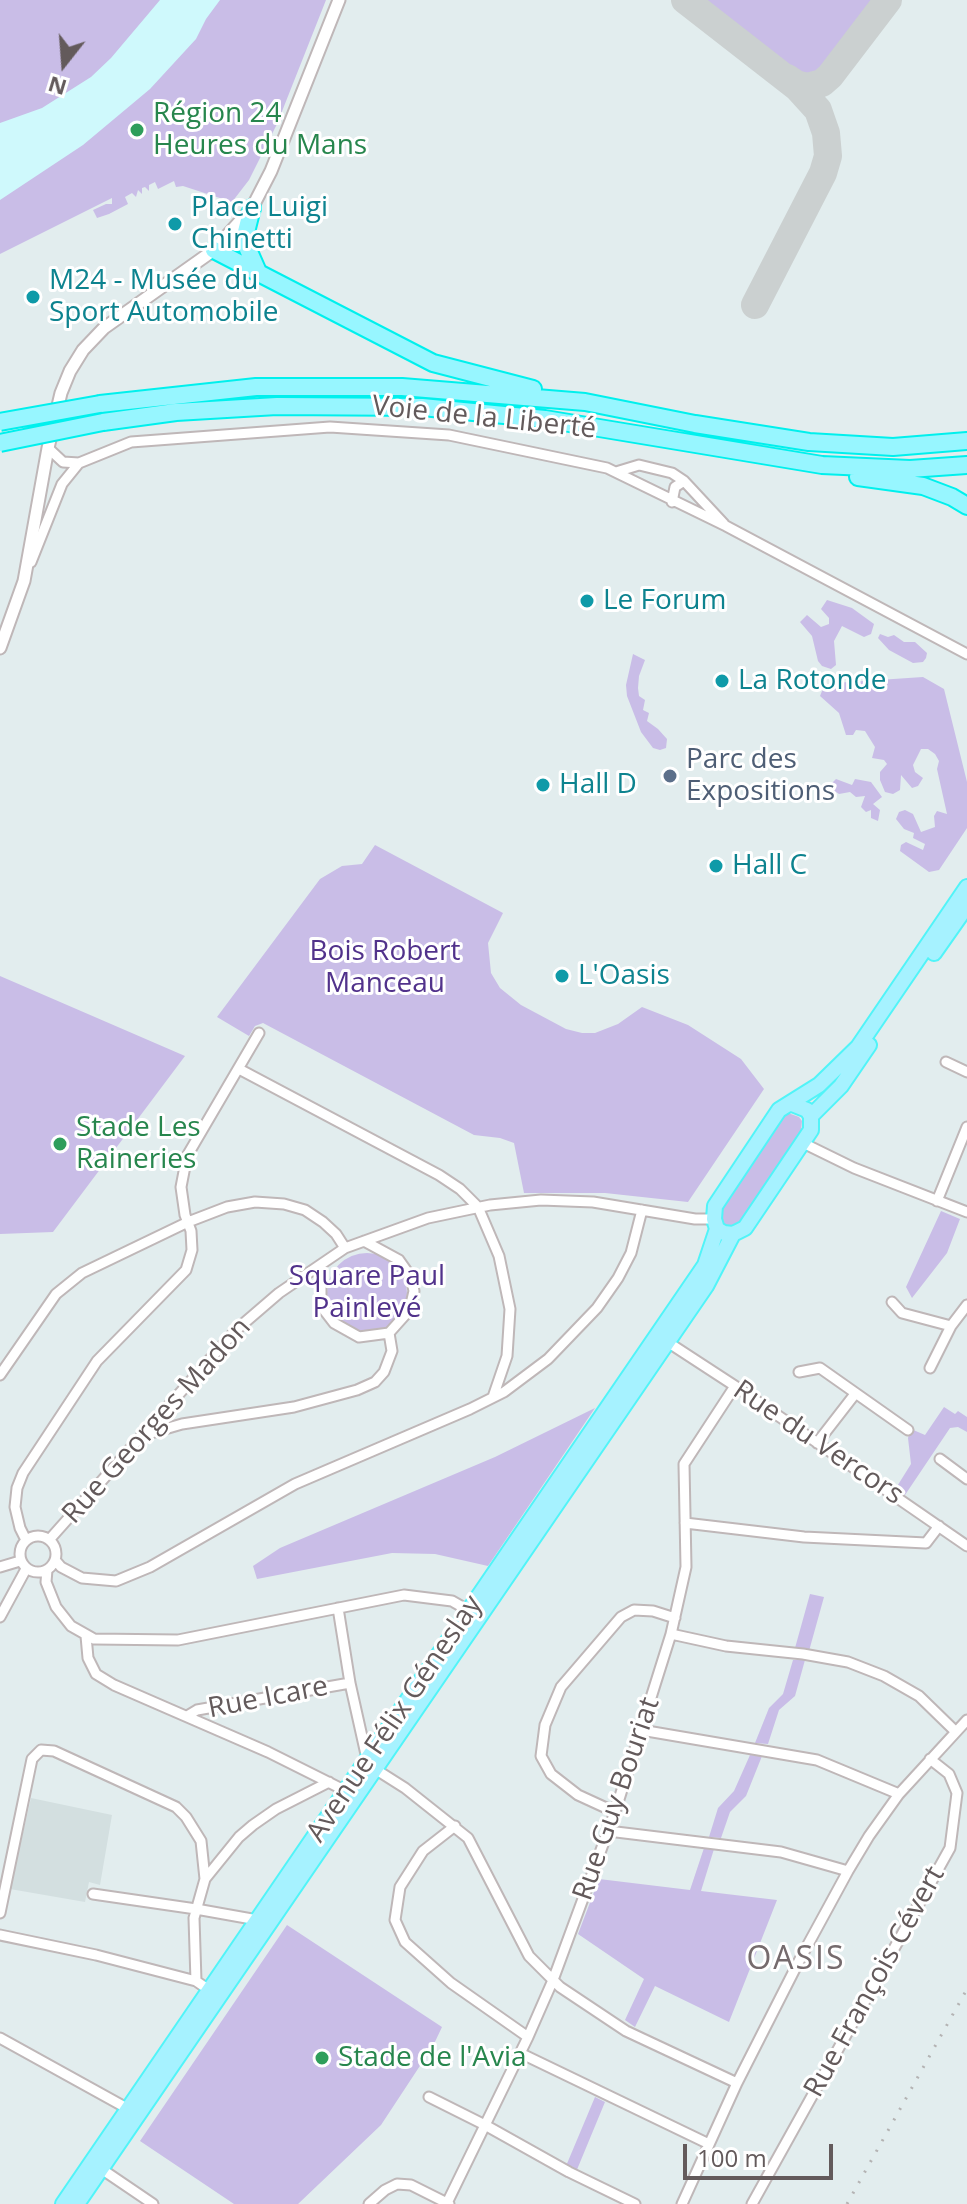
<!DOCTYPE html>
<html>
<head>
<meta charset="utf-8">
<style>
	body { margin:0 }
	#map { position:relative; width:967px; height:2204px; overflow:hidden; background:#e2edee; font-family:"Open Sans",sans-serif }
	canvas { display:block }
	.north { position:absolute; left:24px; top:24px; width:80px; height:80px; -webkit-text-stroke:6px #fff; paint-order:stroke; rotate:197deg; font-size:22px; font-weight:700; line-height:32px; text-align:center; color:#635a5b }
	.north::after { content:''; display:block; margin:auto; width:28px; height:36px; background:#635a5b; clip-path:polygon(50% 0,100% 100%,50% 72%,0 100%) }
	.scale { position:absolute; left:683px; top:2144px; width:150px; height:36px; box-sizing:border-box; border:4px solid #635a5b; border-top:0; padding-left:10px; font-size:24px; line-height:28px; white-space:nowrap; color:#635a5b; -webkit-text-stroke:6px #fff; paint-order:stroke }
</style>
</head>
<body>
<div id="map">
<canvas width="967" height="2204"></canvas>
<div class="north">N</div>
<div class="scale">100 m</div>
</div>
<script>
const ctx = document.querySelector('canvas').getContext('2d');
ctx.lineJoin = 'round';
function fillPath(path, color) {
  ctx.fillStyle = color;
  ctx.fill(path, 'evenodd');
}
function poly(rows) {
  const path = new Path2D();
  for (const r of rows) {
    if (r.length === 3) {
      path.moveTo(r[0] + r[2], r[1]);
      path.arc(r[0], r[1], r[2], 0, 2 * Math.PI);
      continue;
    }
    path.moveTo(r[0], r[1]);
    for (let i = 2; i < r.length; i += 2) path.lineTo(r[i], r[i + 1]);
  }
  return path;
}
function trace(path, color, width, dash) {
  ctx.strokeStyle = color;
  ctx.lineWidth = width;
  ctx.lineCap = dash ? 'butt' : 'round';
  ctx.setLineDash(dash || []);
  ctx.stroke(path);
}
function label(font, color, halo, rows, align = 'center') {
  ctx.font = font + ' "Open Sans",sans-serif';
  ctx.lineWidth = 6;
  ctx.setLineDash([]);
  ctx.textBaseline = 'middle';
  ctx.strokeStyle = halo;
  ctx.fillStyle = color;
  for (const [text, x, y, turn = 0] of rows) {
    ctx.save();
    ctx.translate(x, y);
    ctx.rotate((+turn || 0) * Math.PI / 180);
    ctx.textAlign = isNaN(turn) ? turn : align;
    if (halo) ctx.strokeText(text, 0, 0);
    ctx.fillText(text, 0, 0);
    ctx.restore();
  }
}
fillPath(poly([
	[31,1798,112,1815,100,1885,89,1882,85,1902,10,1889]
]), '#d3dfe0');
fillPath(poly([
	[0,0,326,0,277,124,249,180,232,202,183,186,176,187,174,181,158,189,155,182,149,185,149,191,145,187,142,188,142,194,138,190,136,197,132,193,125,197,128,204,109,214,97,218,93,210,106,204,112,204,112,198,0,254],
	[698,0,876,0,825,66,814,74,806,75,795,74],
	[827,600,852,608,874,624,871,634,864,637,842,626,834,641,836,665,831,669,822,666,818,661,812,636,800,622,807,615,821,627,829,624,829,618,821,609],
	[880,634,888,637,894,635,904,642,915,642,927,653,926,658,923,662,913,663,889,650,878,638],
	[633,654,645,660,639,676,638,688,639,696,645,700,643,710,649,713,647,721,658,729,667,739,666,748,660,750,653,748,641,732,627,696,626,685],
	[923,677,944,689,967,782,967,828,939,870,929,872,900,851,901,845,906,842,923,850,925,844,913,838,914,833,904,829,896,819,899,812,905,810,913,814,921,832,935,827,934,816,937,811,947,814,937,769,939,761,935,754,928,749,921,749,913,765,915,772,923,778,918,786,912,788,901,775,900,790,893,794,885,792,880,780,880,772,887,764,884,760,872,758,875,747,865,731,856,730,853,735,846,735,839,713,820,696,824,686,834,683],
	[836,779,852,785,855,779,871,782,882,797,873,804,880,810,878,821,871,818,871,810,866,812,861,807,865,796,856,797,850,792,839,794,833,790,832,783],
	[375,845,503,913,488,943,491,973,500,988,521,1005,566,1029,582,1033,595,1033,618,1024,642,1007,688,1025,741,1059,764,1089,688,1202,605,1193,524,1193,514,1143,500,1138,474,1135,263,1023,255,1026,249,1036,217,1017,320,879,342,866,362,864],
	[0,976,185,1056,53,1232,0,1234],
	[788,1113,799,1117,802,1121,801,1131,743,1224,729,1228,721,1221,721,1208,780,1116],
	[941,1211,960,1219,947,1253,912,1298,906,1287],
	[367,1293,40],
	[944,1407,955,1414,958,1411,967,1417,967,1432,958,1427,950,1428,905,1495,896,1488,911,1464,908,1438,911,1429,925,1435],
	[595,1408,488,1566,435,1554,392,1553,257,1579,253,1566,280,1548,495,1457],
	[810,1594,824,1597,809,1651,795,1648],
	[793,1660,805,1660,795,1696,779,1710,768,1744,755,1743,769,1708,783,1694],
	[750,1755,762,1756,746,1796,730,1812,721,1838,709,1837,718,1808,734,1791],
	[704,1848,714,1849,701,1891,777,1900,729,2022,655,1986,635,2027,625,2020,644,1979,578,1934,599,1879,690,1890],
	[287,1925,442,2027,433,2046,381,2125,298,2204,234,2204,140,2141],
	[595,2097,605,2102,576,2172,566,2166]
]), '#c9bde7');
fillPath(poly([
	[160,0,220,0,206,19,196,39,150,89,83,145,0,200,0,123,42,108,91,77,111,58]
]), '#cff9fc');
trace(poly([
	[685,0,798,88,818,110,826,133,828,156,823,173,755,305],
	[787,78,796,84,807,87,822,83,830,76,888,0]
]), '#cbd0d0', 28);
const minor = poly([
	[48,448,63,462,79,463],
	[616,472,639,465,672,473,684,481,724,524],
	[672,502,675,487,684,481],
	[31,562,62,484,79,463,131,442,330,427,449,435,607,468,726,526,967,654],
	[946,1062,967,1072],
	[239,1069,439,1175,460,1189,478,1207,499,1256,510,1309,507,1356,493,1397],
	[803,1143,854,1168,967,1212],
	[937,1201,967,1127],
	[321,1266,321,1300,324,1310,334,1323,359,1337,389,1333,406,1314,411,1304,414,1291,411,1277,399,1260,364,1241],
	[892,1302,902,1313,951,1326,967,1305],
	[666,1341,735,1386,967,1546],
	[930,1368,951,1326],
	[799,1372,820,1368,908,1430],
	[0,1375,56,1294,82,1273,188,1222,227,1207,255,1202,284,1204,305,1210,323,1222,336,1234,345,1248],
	[141,1436,182,1424,294,1407,357,1390,375,1382,384,1372,392,1351,389,1333],
	[817,1443,855,1394],
	[940,1459,967,1479],
	[685,1523,804,1537,926,1543,939,1526],
	[38,1554,18],
	[26,1540,20,1528,15,1507,17,1488,23,1473,97,1361,186,1270,192,1250,191,1231,185,1215,181,1187,187,1156,259,1033],
	[49,1540,236,1330,279,1293,345,1248,428,1218,490,1205,541,1200,593,1202,695,1219,714,1219],
	[55,1560,61,1567,82,1578,116,1581,150,1567,295,1484,470,1409,504,1392,548,1359,597,1308,618,1278,631,1253,642,1210],
	[0,1567,20,1561],
	[47,1570,46,1582,56,1607,71,1626,94,1639,178,1640,404,1595,452,1601,473,1613],
	[338,1608,350,1683,367,1759,375,1769,405,1788,468,1838,529,1956,560,1987,626,2031,737,2083],
	[0,1617,26,1569],
	[671,1634,726,1646,803,1654,848,1662,884,1676,919,1696,955,1731],
	[86,1636,88,1658,96,1674,114,1685,268,1752,350,1793],
	[187,1716,197,1710,350,1683],
	[641,1730,817,1760,899,1794],
	[615,1812,578,1795,551,1774,541,1756,545,1725,561,1687,621,1617,634,1610,653,1611,675,1618],
	[455,1826,423,1851,400,1887,395,1920,405,1942,451,1983,528,2037],
	[608,1831,781,1852,848,1871],
	[93,1894,196,1909,252,1919,260,1923],
	[0,1913,32,1759,41,1750,54,1751,176,1807,186,1817,201,1841,205,1879],
	[0,1935,96,1955,196,1981,212,1992],
	[196,1981,194,1918,205,1879,239,1837,253,1825,276,1809,329,1782],
	[0,2038,132,2111],
	[520,2053,709,2144],
	[429,2097,485,2125,569,2172,635,2204],
	[100,2168,153,2204],
	[447,2203,528,2037,553,1980,615,1812,671,1634,686,1567,684,1464,735,1386],
	[369,2204,385,2190,397,2184,411,2185,449,2204],
	[682,2204,737,2083,799,1961,848,1871,869,1836,899,1794,967,1720],
	[752,2204,950,1848,957,1793,949,1774,930,1759]
]);
const tertiary = poly([
	[0,648,24,581,48,448,61,393,70,371,83,350,104,328,214,250,252,208,271,171,339,0]
]);
const primary = poly([
	[934,953,967,906],
	[792,1104,807,1110,811,1116,811,1130,745,1228,733,1234,724,1233,717,1229,714,1219,715,1206,779,1110,819,1085,858,1047,967,887],
	[811,1116,841,1086,869,1045],
	[63,2204,705,1265,717,1229],
	[77,2204,706,1286,733,1234]
]);
const trunk = poly([
	[252,208,246,232,247,247,258,272],
	[214,250,433,363,533,389],
	[100,404,256,387,402,387,585,402,695,424,809,442,893,447,967,441],
	[103,422,176,412,277,406,422,407,545,419,822,465,910,469,967,465],
	[858,477,923,486,952,497,967,506]
]);
trace(minor, '#bfb7b8', 13);
trace(tertiary, '#bfb7b8', 15);
trace(primary, '#51f4f8', 18);
trace(trunk, '#00f0ed', 20);
trace(minor, '#fff', 9);
trace(tertiary, '#fff', 11);
trace(primary, '#a6f2ff', 14);
trace(trunk, '#97f6ff', 16);
trace(poly([
	[847,2204,967,1989]
]), '#b4b3b3', 3, [2, 10]);
const trunkBridge = poly([
	[0,422,100,404],
	[0,443,103,422]
]);
trace(trunkBridge, '#00f0ed', 20, []);
trace(trunkBridge, '#97f6ff', 16);
for (const [x, y, r, color] of [
	[137,130,8,"#2e9e5b"],
	[175,224,8,"#0f9aa8"],
	[33,297,8,"#0f9aa8"],
	[587,601,8,"#0f9aa8"],
	[722,681,8,"#0f9aa8"],
	[670,776,8,"#5c6f8a"],
	[543,785,8,"#0f9aa8"],
	[716,866,8,"#0f9aa8"],
	[562,976,8,"#0f9aa8"],
	[60,1144,8,"#2e9e5b"],
	[322,2058,8,"#2e9e5b"]
]) {
  const dot = new Path2D();
  dot.arc(x, y, r, 0, 2 * Math.PI);
  ctx.fillStyle = color;
  ctx.fill(dot);
  trace(dot, '#fff', 3);
}
label('28px', '#27864d', '#fff', [
	["Région 24",153,114],
	["Heures du Mans",153,146],
	["Stade Les",76,1128],
	["Raineries",76,1160],
	["Stade de l'Avia",338,2058]
], 'left');
label('28px', '#0d838f', '#fff', [
	["Place Luigi",191,208],
	["Chinetti",191,240],
	["M24 - Musée du",49,281],
	["Sport Automobile",49,313],
	["Le Forum",603,601],
	["La Rotonde",738,681],
	["Hall D",559,785],
	["Hall C",732,866],
	["L'Oasis",578,976]
], 'left');
label('28px', '#635a5b', '#fff', [
	["Voie de la Liberté",484,418,6],
	["Rue Georges Madon",157,1421,-48],
	["Rue du Vercors",818,1443,34],
	["Rue Icare",268,1698,-11],
	["Avenue Félix Géneslay",395,1719,-56],
	["Rue Guy Bouriat",617,1799,-71],
	["Rue François Cévert",875,1982,-61]
]);
label('28px', '#4e5e75', '#fff', [
	["Parc des",686,760],
	["Expositions",686,792]
], 'left');
label('28px', '#51328b', '#fff', [
	["Bois Robert",385,952],
	["Manceau",385,984],
	["Square Paul",367,1277],
	["Painlevé",367,1309]
]);
ctx.letterSpacing = '2px';
label('32px', '#756b6d', '#fff', [
	["OASIS",796,1960]
]);
ctx.letterSpacing = '0px';
</script>
</body>
</html>
